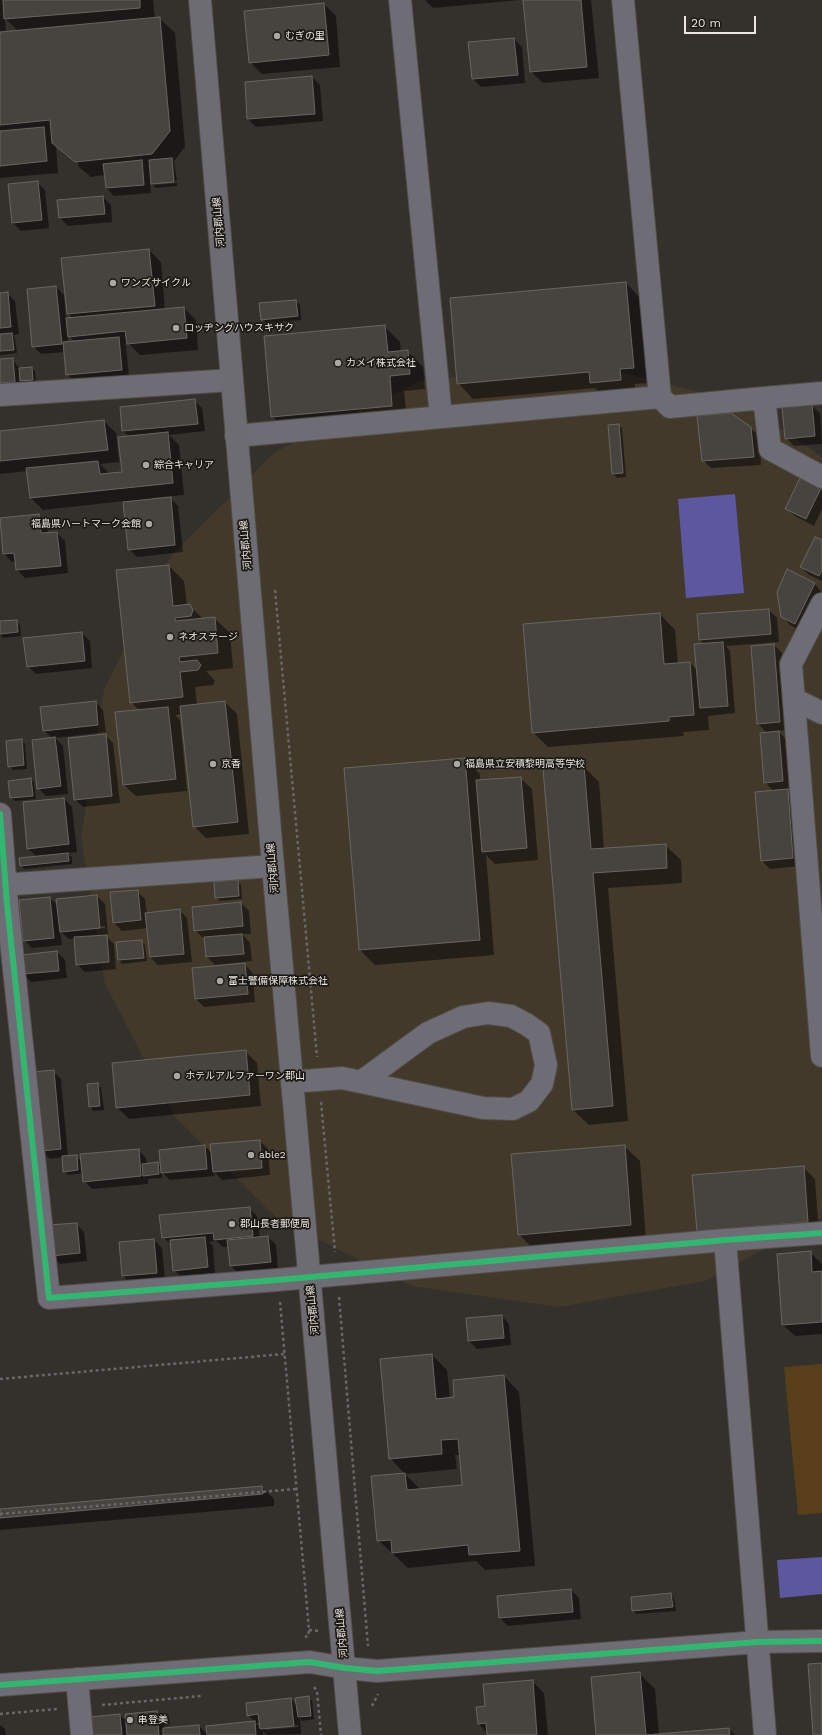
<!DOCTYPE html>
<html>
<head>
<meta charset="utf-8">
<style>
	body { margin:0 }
	#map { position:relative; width:822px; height:1735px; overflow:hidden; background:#34302c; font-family:"Work Sans",sans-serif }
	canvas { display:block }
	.scale { position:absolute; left:684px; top:16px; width:72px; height:18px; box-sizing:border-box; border:2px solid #eae5df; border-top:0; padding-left:5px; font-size:12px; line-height:14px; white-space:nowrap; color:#eae5df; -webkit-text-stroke:3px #1c1915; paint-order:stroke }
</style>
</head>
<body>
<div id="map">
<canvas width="822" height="1735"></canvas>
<div class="scale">20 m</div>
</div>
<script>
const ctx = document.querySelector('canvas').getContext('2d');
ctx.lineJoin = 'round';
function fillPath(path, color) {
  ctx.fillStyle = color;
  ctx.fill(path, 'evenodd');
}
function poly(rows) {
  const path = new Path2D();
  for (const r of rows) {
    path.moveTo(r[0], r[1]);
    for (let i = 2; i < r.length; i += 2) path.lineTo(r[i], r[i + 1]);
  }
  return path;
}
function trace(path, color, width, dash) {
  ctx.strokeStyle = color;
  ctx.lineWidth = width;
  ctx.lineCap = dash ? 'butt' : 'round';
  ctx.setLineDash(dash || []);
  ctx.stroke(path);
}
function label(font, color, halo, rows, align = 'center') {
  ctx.font = font + ' "Work Sans","Noto Sans JP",sans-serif';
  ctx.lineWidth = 3.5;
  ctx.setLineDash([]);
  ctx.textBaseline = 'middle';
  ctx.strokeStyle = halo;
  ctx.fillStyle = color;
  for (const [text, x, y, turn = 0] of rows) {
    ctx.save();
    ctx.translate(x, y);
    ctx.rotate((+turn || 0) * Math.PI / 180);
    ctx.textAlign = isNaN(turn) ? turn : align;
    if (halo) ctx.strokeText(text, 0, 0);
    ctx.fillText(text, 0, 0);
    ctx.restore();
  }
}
fillPath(poly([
	[582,363,740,402,822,457,822,1218,705,1281,559,1307,412,1286,279,1220,174,1116,105,984,81,837,104,690,170,557,275,452,421,381]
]), '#43392b');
fillPath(poly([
	[822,1364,822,1513,798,1515,784,1367]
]), '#593f19');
fillPath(poly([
	[735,494,744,593,686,598,678,499],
	[822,1557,822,1594,780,1598,777,1560]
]), '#5d57a0');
fillPath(poly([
	[0,0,153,0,155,18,159,18,175,33,185,147,174,161,177,181,154,183,154,185,177,183,177,186,156,188,150,182,151,193,114,196,106,188,105,175,91,177,68,158,78,166,79,164,66,154,66,156,56,145,58,173,0,178],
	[5,18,18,31,6,32],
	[425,0,520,0,433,8],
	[524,0,591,0,599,78,543,83,531,72],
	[324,4,336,16,340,67,262,74,250,62],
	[514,39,522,47,525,83,481,87,473,79],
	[312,77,320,85,323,121,256,127,248,119],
	[37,182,45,190,49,228,21,231,13,223],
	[103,197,111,205,112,222,68,226,60,218],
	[149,250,161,262,165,310,184,308,196,320,198,350,140,355,128,343,125,344,126,346,129,377,75,382,67,374,65,352,41,354,33,346,56,287,64,295,66,319,73,319,68,313],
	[68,335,75,342,68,343],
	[626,283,641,299,649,383,635,384,636,396,606,398,595,388,473,399,458,383],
	[7,293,15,301,19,334,13,335,15,338,17,353,0,355,0,294],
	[296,301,300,305,301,320,266,323,262,319],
	[384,326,400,342,401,352,407,351,423,367,425,389,404,391,407,421,288,432,272,416],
	[12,359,20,369,31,368,35,371,36,384,25,385,22,382,23,389,0,391,0,360],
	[194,400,202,408,205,431,169,435,179,445,184,495,152,498,152,500,170,498,178,506,183,552,137,557,129,549,124,501,43,510,31,498,28,471,0,474,0,432,104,421,116,433,119,462,100,464,110,474,123,473,130,437,123,431],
	[812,406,820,413,822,444,794,446,786,438],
	[618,425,622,428,626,477,617,478,613,474],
	[750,428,759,436,761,465,711,468,703,460],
	[820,489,822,491,822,509,814,526,795,516,787,509],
	[39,515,47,523,48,534,57,533,65,541,68,573,25,578,17,570,16,561,12,562,4,554],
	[822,541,822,581,809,575,801,567],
	[169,566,184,581,187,605,189,605,203,619,214,618,230,633,233,668,206,671,215,681,213,685,195,687,197,705,225,702,237,714,249,834,206,838,194,826,182,714,175,715,180,720,187,791,136,796,124,785,140,711,131,702],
	[815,584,822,593,803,632,790,625,782,616],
	[769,610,777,618,779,642,726,646,730,651,735,713,708,716,709,730,683,732,684,736,548,747,533,732,660,614,675,630,678,664,690,663,698,671,704,644,700,640],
	[16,621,20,625,21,636,3,638,0,634,0,622],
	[82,633,90,641,92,668,36,674,28,666],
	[774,645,782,653,788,730,778,731,787,740,791,789,787,789,795,798,801,866,770,869,762,861,773,791,765,782,767,733,758,724,752,647],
	[95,702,103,710,106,732,55,738,63,746,68,794,46,796,38,788,52,738,44,730],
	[105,735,113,743,120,803,83,807,75,799],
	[21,740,25,744,27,769,13,770,9,766],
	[464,759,480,774,480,780,520,778,532,789,538,860,495,864,486,855,494,955,375,965,360,950],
	[583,766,599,782,604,849,665,845,681,860,682,883,608,888,628,1121,589,1125,573,1110],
	[31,779,34,783,36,799,15,801,11,798],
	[64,799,72,807,77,852,67,853,72,857,72,864,24,869,21,865,37,857,28,848],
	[237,881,241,885,242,899,220,901,216,897],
	[137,891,145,899,147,914,179,910,187,918,192,962,158,965,150,957,148,928,122,931,114,923],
	[97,896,105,904,108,935,106,936,114,944,116,969,85,972,77,964,75,939,69,939,60,931,62,945,32,948,24,940,50,898,58,906],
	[105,926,105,928,66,932,66,930],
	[241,903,249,911,251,934,242,934,250,943,252,961,215,965,207,957,205,938,203,938,195,930],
	[142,941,145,945,147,961,122,964,119,960],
	[57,952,65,960,67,978,31,982,23,974],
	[244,964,252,972,255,1002,204,1007,196,999],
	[245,1051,257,1063,261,1106,129,1119,117,1107],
	[53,1071,61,1079,68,1157,76,1156,82,1162,138,1150,146,1158,147,1164,157,1163,162,1168,205,1146,212,1154,260,1141,268,1149,270,1175,222,1180,214,1172,215,1176,170,1180,162,1172,162,1178,148,1179,148,1184,92,1189,84,1181,83,1173,68,1175,64,1171,63,1157,50,1159,42,1151],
	[97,1084,101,1088,104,1110,93,1111,90,1107],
	[624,1146,640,1161,646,1240,534,1250,519,1234],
	[803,1167,815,1179,819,1234,710,1243,698,1231],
	[249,1208,257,1216,260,1238,268,1237,276,1245,278,1270,239,1274,231,1266,229,1247,223,1247,216,1241,209,1242,213,1246,215,1275,182,1278,174,1270,172,1245,163,1237],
	[76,1224,84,1232,87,1261,60,1264,52,1256],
	[154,1240,162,1248,165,1281,131,1284,123,1276],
	[810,1252,822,1264,822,1334,795,1336,783,1325],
	[502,1316,509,1324,511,1345,477,1349,469,1341],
	[432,1355,447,1370,450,1399,456,1398,504,1376,519,1392,535,1566,485,1570,476,1561,408,1568,378,1540,405,1474,421,1490,464,1486,461,1455,455,1455,457,1469,405,1474,390,1458],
	[262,1487,274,1499,274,1506,0,1530,0,1510],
	[571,1590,579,1598,581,1619,508,1626,500,1618,498,1597],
	[671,1595,674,1598,676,1611,637,1614,633,1611],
	[640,1674,655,1689,659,1735,729,1729,735,1735,597,1735],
	[532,1681,544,1693,548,1735,488,1735,479,1724,486,1707],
	[309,1697,312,1701,314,1719,302,1721,300,1718,301,1734,267,1735,263,1731,263,1735,208,1735,255,1722,248,1715,291,1699,297,1706],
	[256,1723,260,1723,260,1728],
	[298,1725,299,1727,266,1730,266,1728],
	[156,1712,164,1720,165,1729,199,1726,208,1735,93,1735,120,1715,127,1722],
	[0,1725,5,1729,6,1735,0,1735]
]), '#0007');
const building = poly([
	[3,0,140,0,140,8,4,19,3,0],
	[523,0,581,0,587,67,530,72,523,0],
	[324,3,329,55,249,63,244,11,324,3],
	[160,17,170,131,152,154,75,162,52,143,50,120,0,125,0,32,160,17],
	[514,38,518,75,472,79,468,42,514,38],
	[312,76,315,114,247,119,245,82,312,76],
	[44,127,47,161,0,166,0,131,44,127],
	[172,158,174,182,151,184,149,160,172,158],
	[142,160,144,185,106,188,103,164,142,160],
	[38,181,42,220,12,223,8,184,38,181],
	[103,196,105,214,59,218,57,200,103,196],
	[149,249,155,306,67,314,61,258,149,249],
	[626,282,634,368,620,369,621,380,590,383,589,372,457,384,450,298,626,282],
	[56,286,62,344,32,347,27,289,56,286],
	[8,292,11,327,0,328,0,293,8,292],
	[296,300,298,316,261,320,259,303,296,300],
	[184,307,187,338,127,344,125,331,68,337,66,318,184,307],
	[385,325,388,352,408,350,410,374,390,376,392,406,271,417,264,336,385,325],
	[12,333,14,350,0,351,0,334,12,333],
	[119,337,122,370,66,375,63,342,119,337],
	[13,358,15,382,0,383,0,359,13,358],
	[32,367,33,380,20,381,19,368,32,367],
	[195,399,198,424,122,431,120,407,195,399],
	[812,404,815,436,785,439,782,407,812,404],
	[731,413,751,427,754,457,702,461,697,416,731,413],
	[104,420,108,450,0,461,0,431,104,420],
	[619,424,623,473,612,474,608,425,619,424],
	[168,432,173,483,30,498,26,468,98,461,100,474,122,472,118,437,168,432],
	[800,478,821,488,806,519,785,509,800,478],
	[171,497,175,545,128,550,123,502,171,497],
	[39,514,41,533,57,532,61,566,16,570,14,553,3,554,0,518,39,514],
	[815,537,822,540,822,570,819,576,800,567,815,537],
	[169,565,173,606,190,604,193,610,191,616,175,618,175,621,215,617,218,653,179,657,180,662,197,660,201,665,198,670,180,672,183,697,130,703,116,570,169,565],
	[787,569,815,583,795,624,781,617,777,592,787,569],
	[769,609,771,634,699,640,697,614,769,609],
	[660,613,664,664,690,662,694,715,669,717,669,721,532,733,523,624,660,613],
	[17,620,18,632,0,634,0,621,17,620],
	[82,632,85,661,27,667,23,638,82,632],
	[723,642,728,706,700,708,694,644,723,642],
	[774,644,780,722,757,724,751,646,774,644],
	[96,701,98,725,43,731,40,707,96,701],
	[225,701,238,822,193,827,180,706,225,701],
	[168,707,176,779,123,785,115,712,168,707],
	[779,731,783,781,764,783,760,733,779,731],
	[106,734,112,796,74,800,68,738,106,734],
	[55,737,61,786,37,789,32,740,55,737],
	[22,739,24,765,8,767,6,741,22,739],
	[465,758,480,940,359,950,344,768,465,758],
	[584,765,591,849,666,844,667,868,593,873,613,1106,572,1110,543,769,584,765],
	[521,777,527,848,482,852,476,780,521,777],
	[31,778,33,796,10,798,8,781,31,778],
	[788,789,793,858,761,861,755,792,788,789],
	[64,798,69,844,27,849,23,802,64,798],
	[68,853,69,861,20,866,19,858,68,853],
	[238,880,239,896,215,898,214,882,238,880],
	[138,890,141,920,113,923,110,892,138,890],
	[97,895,100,928,60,932,56,899,97,895],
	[50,897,54,938,23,941,19,900,50,897],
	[241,902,243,926,194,931,192,907,241,902],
	[180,909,184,954,150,957,145,913,180,909],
	[242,934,244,954,206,957,204,937,242,934],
	[107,935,109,962,76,965,74,937,107,935],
	[142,940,144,958,118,960,116,942,142,940],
	[57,951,59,971,22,974,21,955,57,951],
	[245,963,248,994,195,999,192,968,245,963],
	[246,1050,250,1095,116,1108,112,1063,246,1050],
	[54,1070,61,1149,41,1151,33,1072,54,1070],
	[98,1083,100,1106,89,1107,87,1084,98,1083],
	[260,1140,262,1168,213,1172,210,1144,260,1140],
	[205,1145,207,1169,161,1173,159,1150,205,1145],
	[625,1145,631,1225,518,1235,511,1154,625,1145],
	[139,1149,141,1176,83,1182,80,1154,139,1149],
	[77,1155,78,1170,63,1172,62,1156,77,1155],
	[158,1162,159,1174,143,1176,142,1164,158,1162],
	[804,1166,808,1222,697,1231,692,1175,804,1166],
	[250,1207,253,1236,214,1240,213,1233,162,1238,159,1215,250,1207],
	[77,1223,80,1253,51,1256,48,1225,77,1223],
	[268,1236,271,1262,230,1266,227,1240,268,1236],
	[205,1237,208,1267,173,1271,170,1240,205,1237],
	[154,1239,157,1273,122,1276,119,1242,154,1239],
	[811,1251,812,1272,822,1271,822,1322,782,1325,777,1254,811,1251],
	[502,1315,504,1338,468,1341,466,1318,502,1315],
	[432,1354,436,1399,454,1397,453,1380,504,1375,520,1551,469,1555,468,1545,392,1553,391,1540,377,1541,371,1476,405,1473,407,1490,462,1485,458,1439,441,1440,442,1454,389,1459,380,1359,432,1354],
	[262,1486,263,1494,0,1518,0,1509,262,1486],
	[571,1589,573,1612,499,1618,497,1596,571,1589],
	[671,1593,673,1607,632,1611,631,1597,671,1593],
	[822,1663,822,1735,813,1735,808,1664,822,1663],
	[640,1672,646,1735,729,1728,730,1735,596,1735,591,1677,640,1672],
	[533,1680,537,1735,487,1735,486,1723,478,1724,476,1707,485,1706,483,1684,533,1680],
	[309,1696,311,1716,298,1717,295,1698,309,1696],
	[291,1698,294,1726,260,1729,258,1714,247,1716,246,1703,291,1698],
	[157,1711,159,1735,127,1735,125,1714,157,1711],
	[120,1714,122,1735,92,1735,90,1717,120,1714],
	[255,1721,256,1735,207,1735,206,1726,255,1721],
	[199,1725,200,1735,163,1735,163,1728,199,1725]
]);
fillPath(building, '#474440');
trace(building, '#696561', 1);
const minor = poly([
	[400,0,441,417],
	[623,0,660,397],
	[0,395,232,380],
	[764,398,822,393],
	[236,436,660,397,670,407,764,398,770,449,822,477],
	[822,604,791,664,822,1056],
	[794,699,822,713],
	[0,814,7,904,49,1298,277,1280,725,1240,822,1233],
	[0,885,273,866],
	[292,1082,342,1078,361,1082,483,1108,513,1109,529,1101,542,1084,546,1065,539,1033,526,1024,511,1016,488,1013,463,1017,428,1033,361,1082],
	[725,1240,765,1735],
	[77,1679,82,1735],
	[0,1685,310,1662,345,1668,377,1671,758,1642,822,1641]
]);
const major = poly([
	[200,0,273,866,350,1735]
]);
trace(minor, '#504d49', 24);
trace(major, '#504d49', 24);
trace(poly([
	[275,590,317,1057],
	[321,1102,335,1252],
	[339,1297,368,1646],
	[280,1302,309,1630,308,1636,305,1637],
	[0,1379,284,1354],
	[0,1514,297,1489],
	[309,1630,319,1631],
	[314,1687,317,1691,321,1735],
	[102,1705,201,1696],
	[372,1706,378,1694],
	[0,1714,57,1709]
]), '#69676a', 2.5, [3, 3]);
trace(minor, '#6e6c74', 22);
trace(major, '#6e6c73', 22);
trace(poly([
	[0,814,7,904,49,1298,277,1280,725,1240,822,1233],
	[0,1685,310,1662,345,1668,377,1671,758,1642,822,1641]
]), '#33b770', 6);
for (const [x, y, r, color] of [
	[277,36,4,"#aaa6a0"],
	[113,283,4,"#aaa6a0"],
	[176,328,4,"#aaa6a0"],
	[338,363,4,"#aaa6a0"],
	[146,465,4,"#aaa6a0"],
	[149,524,4,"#aaa6a0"],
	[170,637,4,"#aaa6a0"],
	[213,764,4,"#aaa6a0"],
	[457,764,4,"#aaa6a0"],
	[220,981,4,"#aaa6a0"],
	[177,1076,4,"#aaa6a0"],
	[251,1155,4,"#aaa6a0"],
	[232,1224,4,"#aaa6a0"],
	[130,1720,4,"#aaa6a0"]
]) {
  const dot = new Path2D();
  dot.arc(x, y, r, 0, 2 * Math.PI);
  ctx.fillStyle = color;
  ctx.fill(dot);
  trace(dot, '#1c1915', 1.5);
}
label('10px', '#eae5df', '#1c1915', [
	["むぎの里",285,36],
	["ワンズサイクル",121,283],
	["ロッヂングハウスキサク",184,328],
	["カメイ株式会社",346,363],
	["綜合キャリア",154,465],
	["福島県ハートマーク会館",141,524,"right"],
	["ネオステージ",178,637],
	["京香",221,764],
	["福島県立安積黎明高等学校",465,764],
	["富士警備保障株式会社",228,981],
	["ホテルアルファーワン郡山",185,1076],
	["able2",259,1155],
	["郡山長者郵便局",240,1224],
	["串登美",138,1720]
], 'left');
label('10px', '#eae5df', '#1c1915', [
	["河内郡山線",219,222,-95],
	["河内郡山線",246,545,-95],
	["河内郡山線",273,868,-95],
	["河内郡山線",313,1310,-96],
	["河内郡山線",342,1633,-95]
]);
</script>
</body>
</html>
